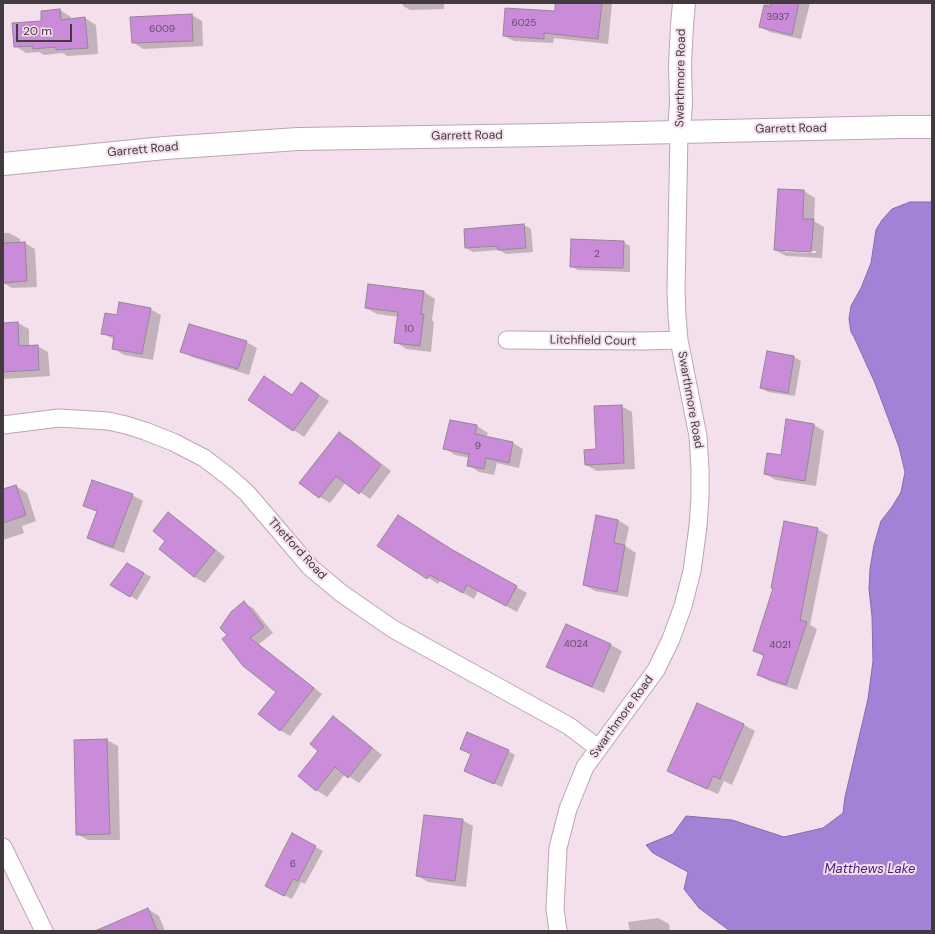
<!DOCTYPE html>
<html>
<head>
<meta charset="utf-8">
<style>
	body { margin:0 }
	#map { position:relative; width:935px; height:934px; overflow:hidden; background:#f4dfec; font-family:"DM Sans",sans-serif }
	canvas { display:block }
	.frame { position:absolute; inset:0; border:4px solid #423a3f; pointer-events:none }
	.scale { position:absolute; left:16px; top:24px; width:56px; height:18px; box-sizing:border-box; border:2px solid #423a3f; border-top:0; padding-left:5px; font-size:12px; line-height:14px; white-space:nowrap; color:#423a3f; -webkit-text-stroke:3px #f4dfec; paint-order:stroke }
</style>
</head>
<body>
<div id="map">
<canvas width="935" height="934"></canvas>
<div class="frame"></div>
<div class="scale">20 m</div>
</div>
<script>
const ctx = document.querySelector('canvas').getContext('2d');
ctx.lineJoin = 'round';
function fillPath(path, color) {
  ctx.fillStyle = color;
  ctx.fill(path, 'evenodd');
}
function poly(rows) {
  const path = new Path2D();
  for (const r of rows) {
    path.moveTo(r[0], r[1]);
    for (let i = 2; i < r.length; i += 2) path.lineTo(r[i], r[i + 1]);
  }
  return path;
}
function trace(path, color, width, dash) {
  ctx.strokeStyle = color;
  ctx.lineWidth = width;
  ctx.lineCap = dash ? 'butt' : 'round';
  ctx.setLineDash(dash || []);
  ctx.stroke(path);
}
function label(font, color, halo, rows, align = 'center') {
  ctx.font = font + ' "DM Sans",sans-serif';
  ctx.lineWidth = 4;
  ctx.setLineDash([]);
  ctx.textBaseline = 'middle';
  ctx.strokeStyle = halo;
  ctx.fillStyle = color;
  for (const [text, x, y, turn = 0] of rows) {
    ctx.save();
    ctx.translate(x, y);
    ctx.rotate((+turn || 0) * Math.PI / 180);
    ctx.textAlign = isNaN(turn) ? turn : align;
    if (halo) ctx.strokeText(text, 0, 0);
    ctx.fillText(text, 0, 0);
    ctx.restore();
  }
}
const water = poly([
	[910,202,932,202,932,931,730,931,699,908,684,889,688,872,653,853,646,845,673,834,686,816,732,820,784,837,823,828,843,813,845,797,868,699,873,661,872,616,869,589,870,569,874,545,881,521,892,507,901,492,905,472,899,447,875,383,854,337,851,332,849,319,851,306,861,288,871,263,876,230,882,220,892,209,910,202]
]);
fillPath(water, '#a182d7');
trace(water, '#846ca9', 1);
fillPath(poly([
	[403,3,444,3,444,9,410,10,403,6],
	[556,3,612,3,608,44,554,38,553,43,514,41,504,36,555,12],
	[766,3,810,3,801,39,770,32,760,27],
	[60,10,71,17,71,20,85,18,96,25,98,54,67,56,63,53,44,55,39,52,26,53,15,46,43,22],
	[192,15,202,21,203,46,143,49,133,42],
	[779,190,804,191,815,198,814,221,824,227,822,258,786,256,775,250],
	[785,250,816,251,816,253,785,252],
	[524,225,531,229,533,252,506,254,499,250,473,252,466,248,465,229],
	[3,233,9,233,20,239,20,243,25,243,35,249,37,287,12,288,3,283],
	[623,242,630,246,630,272,578,270,571,266],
	[424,292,435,299,432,320,434,322,431,352,406,349,396,342,399,317,377,314,366,308],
	[150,309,161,315,153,360,124,355,113,348,115,340,102,333,118,316],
	[18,323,29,329,29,346,37,346,48,352,50,376,3,379,3,324],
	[246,342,257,348,249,375,192,357,182,351],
	[794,357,801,361,795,396,768,392,761,388],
	[265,377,293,396,301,383,329,401,304,437,249,400],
	[621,406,632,412,635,469,597,471,586,465,597,450],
	[451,421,477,426,488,433,486,437,513,443,523,449,519,468,497,463,494,475,479,472,468,465,470,458,455,455,445,448],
	[814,425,824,431,816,486,776,480,765,474],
	[339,433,350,439,391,471,370,499,346,482,330,503,320,497],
	[16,486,27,493,36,521,22,526,24,533,3,540,3,491],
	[132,495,143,501,124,553,99,544,88,538,98,512,84,505],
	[168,514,179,520,225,557,205,583,194,577,167,541],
	[597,516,618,520,629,527,625,546,636,553,628,597,595,591,584,585],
	[817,529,828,535,810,625,817,629,797,690,769,681,759,675,765,657,754,651],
	[379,546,459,555,527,593,517,612,478,591,474,599,441,580,438,584],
	[128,564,151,577,137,600,111,584],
	[244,603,253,608,273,633,259,644,322,694,290,736,280,730,277,692,228,636],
	[566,625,611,645,622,651,604,693,558,673,548,666],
	[697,704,744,725,755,731,732,785,724,781,718,794,679,777,669,771],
	[333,718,344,724,382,755,359,783,345,774,327,797,316,790,320,751],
	[107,740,118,746,120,840,88,840,77,834,75,741],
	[508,751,515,755,502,787,465,771],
	[462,820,473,826,466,887,428,882,417,876],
	[293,835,323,851,305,884,301,882,292,899,273,890],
	[148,909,159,916,165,931,113,931],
	[658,918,669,924,670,931,630,931,628,922]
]), '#0003');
const building = poly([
	[555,3,602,3,598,39,544,33,544,39,503,36,505,8,555,11,555,3],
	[771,3,799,3,792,35,759,27,764,5,770,7,771,3],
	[60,9,61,20,85,17,88,48,56,50,56,47,33,49,33,46,14,47,12,23,41,21,41,11,60,9],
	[192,14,193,41,132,43,130,17,192,14],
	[778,189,804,190,803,219,814,219,811,252,774,250,778,189],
	[524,224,526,248,498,250,497,246,465,248,464,229,524,224],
	[571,239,624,241,623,268,570,267,571,239],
	[25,242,27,281,3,283,3,243,25,242],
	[368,284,424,291,421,314,424,314,420,346,394,343,398,312,365,308,368,284],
	[119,302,151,308,142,354,112,349,114,336,101,334,105,313,117,315,119,302],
	[18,322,19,346,38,345,39,370,3,372,3,323,18,322],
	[189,324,247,341,238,369,180,352,189,324],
	[767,351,794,356,788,393,760,388,767,351],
	[264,376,292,395,301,382,319,395,293,431,248,400,264,376],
	[622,405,624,463,585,465,584,450,596,449,594,406,622,405],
	[786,419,814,424,805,481,764,474,767,453,781,455,786,419],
	[450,420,477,425,475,434,513,442,509,463,486,458,484,469,467,466,469,454,443,449,450,420],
	[339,432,381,465,359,494,336,476,319,498,299,483,339,432],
	[92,480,133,494,113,547,87,538,97,511,83,506,92,480],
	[16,485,26,515,3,523,3,489,16,485],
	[168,512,215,550,194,577,159,549,165,541,153,531,168,512],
	[398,515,451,549,517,586,506,606,467,585,463,593,430,575,427,579,377,546,398,515],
	[596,515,618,520,614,543,625,545,617,592,583,585,596,515],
	[784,521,818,528,800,620,807,622,786,685,757,675,764,655,753,651,773,588,771,588,784,521],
	[127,563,144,573,130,597,110,585,127,563],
	[244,601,264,627,250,638,314,688,280,731,258,714,276,692,243,666,222,639,227,635,220,628,231,612,244,601],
	[566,624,611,644,592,687,546,667,566,624],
	[697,703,744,724,720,779,713,776,707,789,667,771,697,703],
	[333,716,372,748,348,778,335,767,316,791,298,776,318,751,310,744,333,716],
	[467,732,509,750,494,784,464,771,471,754,460,749,467,732],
	[107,739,110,834,76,835,74,740,107,739],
	[424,815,463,819,455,881,416,876,424,815],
	[292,833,316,846,298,881,293,879,284,896,265,886,292,833],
	[148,908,157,931,95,931,148,908]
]);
fillPath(building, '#ca8cd9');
trace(building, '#948797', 1);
const street = poly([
	[507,340,645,341,679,340],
	[3,425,59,418,108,421,126,425,145,431,173,442,204,458,229,477,247,493,310,567,341,593,393,629,569,726,598,748],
	[3,847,44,931],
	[558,931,555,909,558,848,568,809,585,767,656,670,671,639,683,606,692,571,698,526,700,498,700,469,698,436,679,340,677,316,676,290,679,132]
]);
const secondary = poly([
	[679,132,681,103,680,64,682,25,684,3],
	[3,164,165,148,298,139,547,135,899,127,932,127]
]);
trace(street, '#bba6b3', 19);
trace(secondary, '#bba6b3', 24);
trace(street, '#fff', 17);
trace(secondary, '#fff', 22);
label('10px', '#644e66', null, [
	["3937",778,17],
	["6025",524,23],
	["6009",162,29],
	["2",597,254],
	["10",409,329],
	["9",478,446],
	["4024",576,644],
	["4021",780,645],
	["6",293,864]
]);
label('12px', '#423a3f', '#f4dfec', [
	["Swarthmore Road",681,78,-89],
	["Garrett Road",791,129,-1],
	["Garrett Road",467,136,-1],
	["Garrett Road",143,150,-5],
	["Litchfield Court",593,341,1],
	["Swarthmore Road",690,400,80],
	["Thetford Road",297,549,47],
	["Swarthmore Road",622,717,-54]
]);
label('italic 13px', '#4a1a7e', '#f4dfec', [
	["Matthews Lake",870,870]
]);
</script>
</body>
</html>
